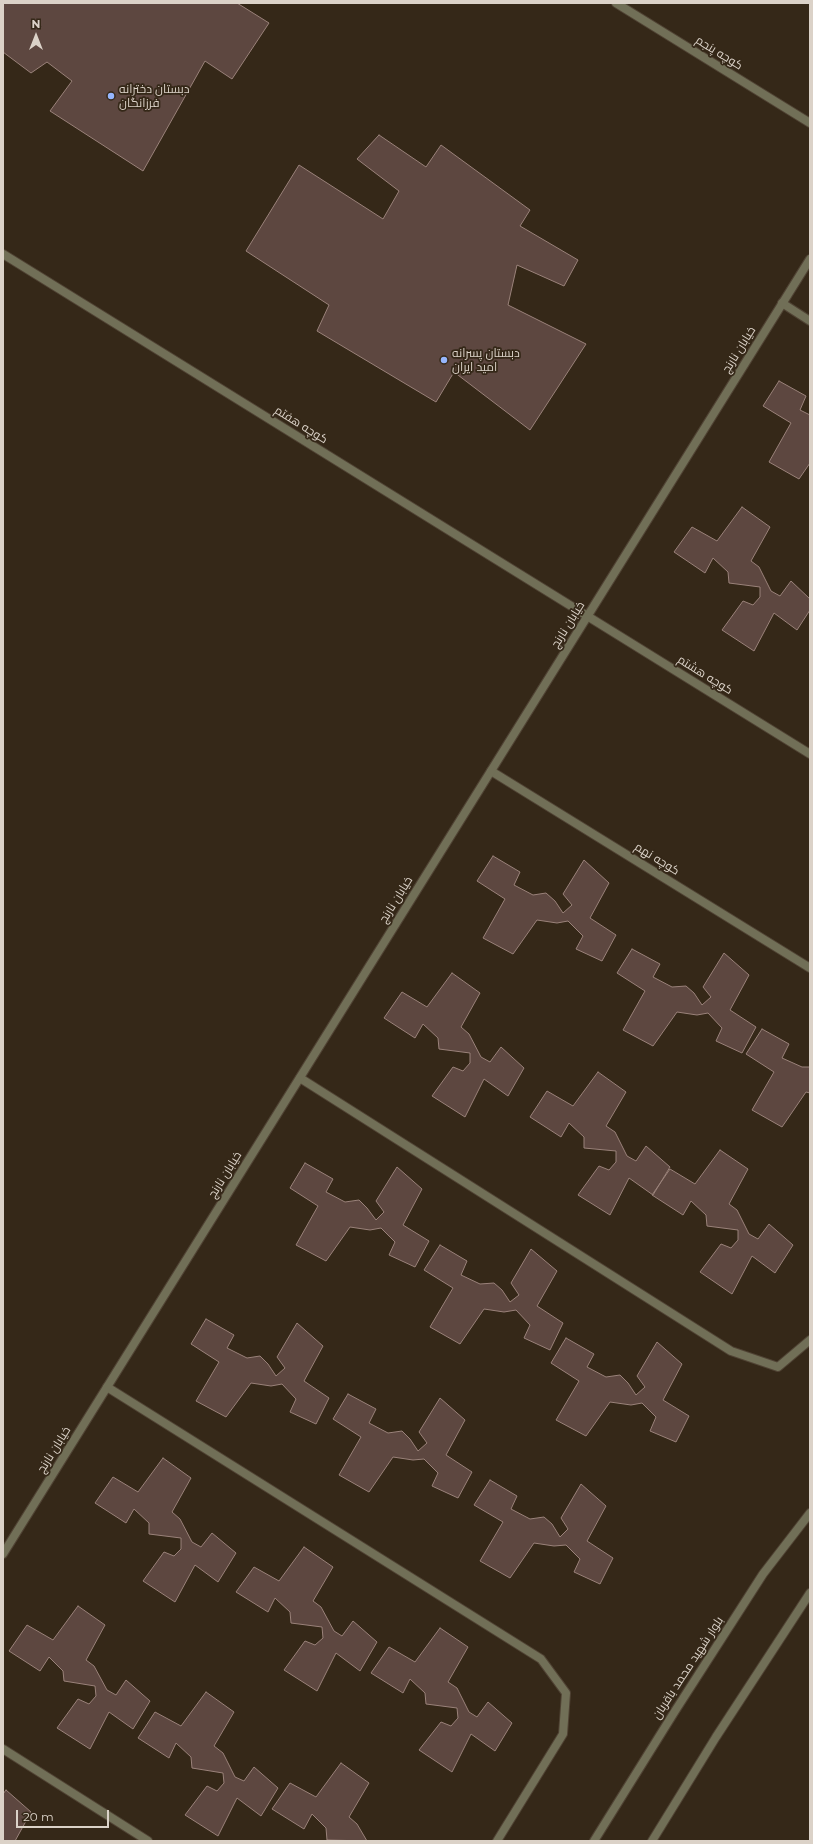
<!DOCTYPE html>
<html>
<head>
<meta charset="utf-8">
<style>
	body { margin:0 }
	#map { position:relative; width:813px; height:1844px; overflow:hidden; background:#352818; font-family:Montserrat,sans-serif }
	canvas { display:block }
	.frame { position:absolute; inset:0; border:4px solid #dbd2c8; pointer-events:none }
	.north { position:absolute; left:16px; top:16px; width:40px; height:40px; -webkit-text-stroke:3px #352818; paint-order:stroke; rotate:0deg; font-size:11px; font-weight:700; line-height:16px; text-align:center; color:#dbd2c8 }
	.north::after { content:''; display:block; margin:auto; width:14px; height:18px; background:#dbd2c8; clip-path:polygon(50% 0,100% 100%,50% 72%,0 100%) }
	.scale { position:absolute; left:16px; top:1810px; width:93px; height:18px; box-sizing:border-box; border:2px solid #dbd2c8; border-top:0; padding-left:5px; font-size:12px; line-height:14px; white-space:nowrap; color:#dbd2c8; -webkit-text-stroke:3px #352818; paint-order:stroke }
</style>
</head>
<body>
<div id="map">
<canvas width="813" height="1844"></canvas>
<div class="frame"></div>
<div class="north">N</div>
<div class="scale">20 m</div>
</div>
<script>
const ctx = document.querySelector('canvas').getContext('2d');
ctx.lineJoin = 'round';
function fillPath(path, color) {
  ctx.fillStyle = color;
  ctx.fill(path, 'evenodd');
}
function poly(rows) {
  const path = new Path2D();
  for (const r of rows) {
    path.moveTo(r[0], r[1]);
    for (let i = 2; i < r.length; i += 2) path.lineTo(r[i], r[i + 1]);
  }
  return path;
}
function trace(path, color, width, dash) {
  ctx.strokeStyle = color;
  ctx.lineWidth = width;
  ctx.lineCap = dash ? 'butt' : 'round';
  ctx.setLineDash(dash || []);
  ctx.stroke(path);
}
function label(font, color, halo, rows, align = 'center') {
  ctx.font = font + ' Montserrat,Cairo,sans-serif';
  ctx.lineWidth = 3.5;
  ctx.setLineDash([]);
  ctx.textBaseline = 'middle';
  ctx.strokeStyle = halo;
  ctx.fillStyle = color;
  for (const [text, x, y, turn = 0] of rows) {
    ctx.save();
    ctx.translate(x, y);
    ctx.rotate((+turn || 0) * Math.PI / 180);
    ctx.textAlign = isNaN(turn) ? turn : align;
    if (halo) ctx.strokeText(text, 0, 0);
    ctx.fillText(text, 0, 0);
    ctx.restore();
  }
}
const building = poly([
	[3,3,237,3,269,23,232,79,205,61,143,171,50,111,72,81,47,62,31,73,3,52,3,3],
	[379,135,426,167,441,145,530,210,520,226,578,260,564,286,517,265,508,305,586,344,530,430,454,372,436,402,317,331,329,305,246,251,299,165,383,219,399,191,357,159,379,135],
	[779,381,806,396,800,410,810,415,810,463,799,479,769,462,791,423,763,406,779,381],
	[742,507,770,527,751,561,759,567,771,591,780,596,791,581,810,599,810,610,797,630,774,613,754,651,722,630,743,601,753,605,760,597,760,587,729,583,728,572,713,558,705,573,674,552,692,527,717,541,742,507],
	[493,856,520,872,514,885,533,895,546,893,555,901,563,913,572,905,563,894,584,860,609,883,590,918,616,935,602,961,576,949,583,936,568,921,557,923,537,920,513,954,483,938,505,899,477,881,493,856],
	[632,949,660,964,653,977,672,987,686,986,694,993,702,1005,711,997,703,987,724,953,749,975,730,1010,756,1027,742,1053,716,1041,722,1028,708,1013,697,1015,677,1012,653,1046,623,1030,645,991,617,973,632,949],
	[452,973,480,993,461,1027,469,1034,481,1057,490,1062,501,1047,524,1068,508,1096,484,1079,465,1117,432,1096,453,1067,463,1071,470,1063,470,1053,439,1049,438,1038,423,1024,415,1038,384,1018,402,992,427,1007,452,973],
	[762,1029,789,1044,782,1058,802,1067,810,1067,810,1093,806,1092,782,1127,752,1110,774,1072,746,1054,762,1029],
	[598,1072,626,1092,606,1126,615,1132,627,1156,636,1161,646,1146,670,1167,653,1195,629,1178,610,1215,578,1195,599,1166,609,1170,616,1162,616,1151,584,1148,584,1137,569,1123,561,1137,530,1117,547,1091,573,1106,598,1072],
	[720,1150,748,1169,729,1204,737,1210,749,1234,758,1239,769,1224,793,1245,775,1273,752,1256,732,1294,700,1272,721,1244,731,1248,738,1240,738,1230,707,1226,706,1215,691,1201,683,1215,652,1195,670,1169,695,1184,720,1150],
	[305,1163,333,1179,326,1192,345,1202,359,1200,367,1208,376,1220,384,1212,376,1201,397,1167,422,1189,403,1225,429,1241,415,1267,389,1255,395,1242,381,1228,370,1230,350,1227,326,1261,296,1245,318,1206,290,1188,305,1163],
	[440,1245,467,1261,461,1275,480,1284,494,1283,502,1290,510,1302,519,1295,511,1283,531,1249,557,1271,537,1306,563,1323,550,1350,524,1338,530,1325,516,1310,504,1312,484,1309,460,1344,430,1327,453,1288,424,1270,440,1245],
	[206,1319,234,1335,227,1348,247,1358,260,1356,268,1364,276,1376,285,1368,277,1357,297,1323,323,1346,304,1381,329,1398,316,1424,290,1412,296,1399,282,1384,271,1386,251,1383,226,1417,196,1401,219,1362,191,1344,206,1319],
	[566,1338,594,1354,587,1367,606,1377,620,1375,628,1383,636,1395,645,1387,637,1376,657,1342,682,1364,663,1400,689,1416,676,1442,650,1431,656,1417,642,1403,631,1405,610,1402,586,1436,556,1420,579,1381,551,1363,566,1338],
	[348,1394,376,1409,369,1423,388,1433,402,1431,410,1439,418,1451,427,1443,419,1432,440,1398,465,1420,446,1455,472,1472,458,1498,432,1486,438,1473,424,1459,413,1460,393,1457,369,1492,339,1475,361,1437,333,1419,348,1394],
	[163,1458,191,1478,172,1512,180,1519,192,1542,201,1547,212,1533,236,1553,218,1582,195,1565,175,1602,143,1581,164,1552,174,1556,181,1549,181,1538,149,1534,149,1523,134,1509,126,1523,95,1503,113,1477,138,1492,163,1458],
	[490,1480,517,1496,511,1509,530,1519,544,1517,552,1524,560,1537,568,1529,561,1518,581,1484,606,1506,587,1541,613,1558,600,1584,574,1572,580,1559,566,1545,554,1546,534,1543,510,1578,480,1561,503,1522,474,1505,490,1480],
	[304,1547,333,1567,313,1601,321,1607,334,1631,342,1636,353,1621,377,1642,360,1671,336,1653,317,1691,284,1670,305,1641,315,1645,323,1638,322,1627,291,1623,290,1612,275,1598,268,1612,236,1592,254,1567,279,1581,304,1547],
	[78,1606,105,1625,86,1660,94,1666,107,1690,116,1695,126,1680,150,1701,133,1729,109,1712,90,1749,57,1728,78,1699,89,1704,96,1696,95,1686,64,1681,63,1671,49,1657,40,1671,9,1651,27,1625,53,1640,78,1606],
	[440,1628,468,1647,448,1682,457,1688,469,1712,477,1717,488,1702,512,1723,495,1751,471,1734,452,1772,419,1750,441,1722,451,1726,458,1718,457,1708,426,1704,425,1693,410,1679,403,1693,371,1673,389,1647,415,1662,440,1628],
	[206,1692,234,1712,214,1746,223,1753,235,1777,244,1781,254,1767,278,1788,261,1816,237,1798,218,1836,185,1815,207,1786,217,1791,224,1783,223,1773,192,1768,191,1757,176,1743,169,1758,138,1738,155,1712,181,1726,206,1692],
	[341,1763,369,1783,349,1817,357,1824,367,1841,327,1840,326,1828,312,1814,304,1829,272,1809,290,1783,316,1797,341,1763],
	[6,1790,31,1812,15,1841,3,1841,3,1794,6,1790]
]);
fillPath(building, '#5d4740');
trace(building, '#9a827a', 1);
const minor = poly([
	[616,3,810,123],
	[3,254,810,754],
	[782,303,810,321],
	[491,771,810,968],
	[300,1078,731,1351,778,1367,810,1340],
	[107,1387,541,1659,566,1693,563,1734,497,1841],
	[3,1749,148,1841]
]);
const tertiary = poly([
	[3,1554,810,259],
	[594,1841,675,1711,763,1574,810,1513],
	[652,1841,716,1737,810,1593]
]);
trace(minor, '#504334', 10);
trace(tertiary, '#504334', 10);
trace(minor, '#716f57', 8);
trace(tertiary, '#716f57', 8);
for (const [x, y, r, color] of [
	[111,96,4,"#96b6fd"],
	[444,360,4,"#96b6fd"]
]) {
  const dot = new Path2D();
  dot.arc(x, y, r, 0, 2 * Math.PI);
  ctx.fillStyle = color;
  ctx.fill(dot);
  trace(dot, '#352818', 1.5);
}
label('12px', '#dbd2c8', '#352818', [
	["کوچه پنجم",719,53,32],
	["خیابان نارنج",739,350,-58],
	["کوچه هفتم",301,425,32],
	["خیابان نارنج",568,625,-58],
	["کوچه هشتم",705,675,32],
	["کوچه نهم",657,859,32],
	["خیابان نارنج",396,900,-58],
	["خیابان نارنج",225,1175,-58],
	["خیابان نارنج",54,1450,-58],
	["بلوار شهید محمد باقربان",688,1668,-57]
]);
label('12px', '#dbd2c8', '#352818', [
	["دبستان دخترانه",119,89],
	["فرزانگان",119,103],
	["دبستان پسرانه",452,353],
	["امید ایران",452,367]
], 'left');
</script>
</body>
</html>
